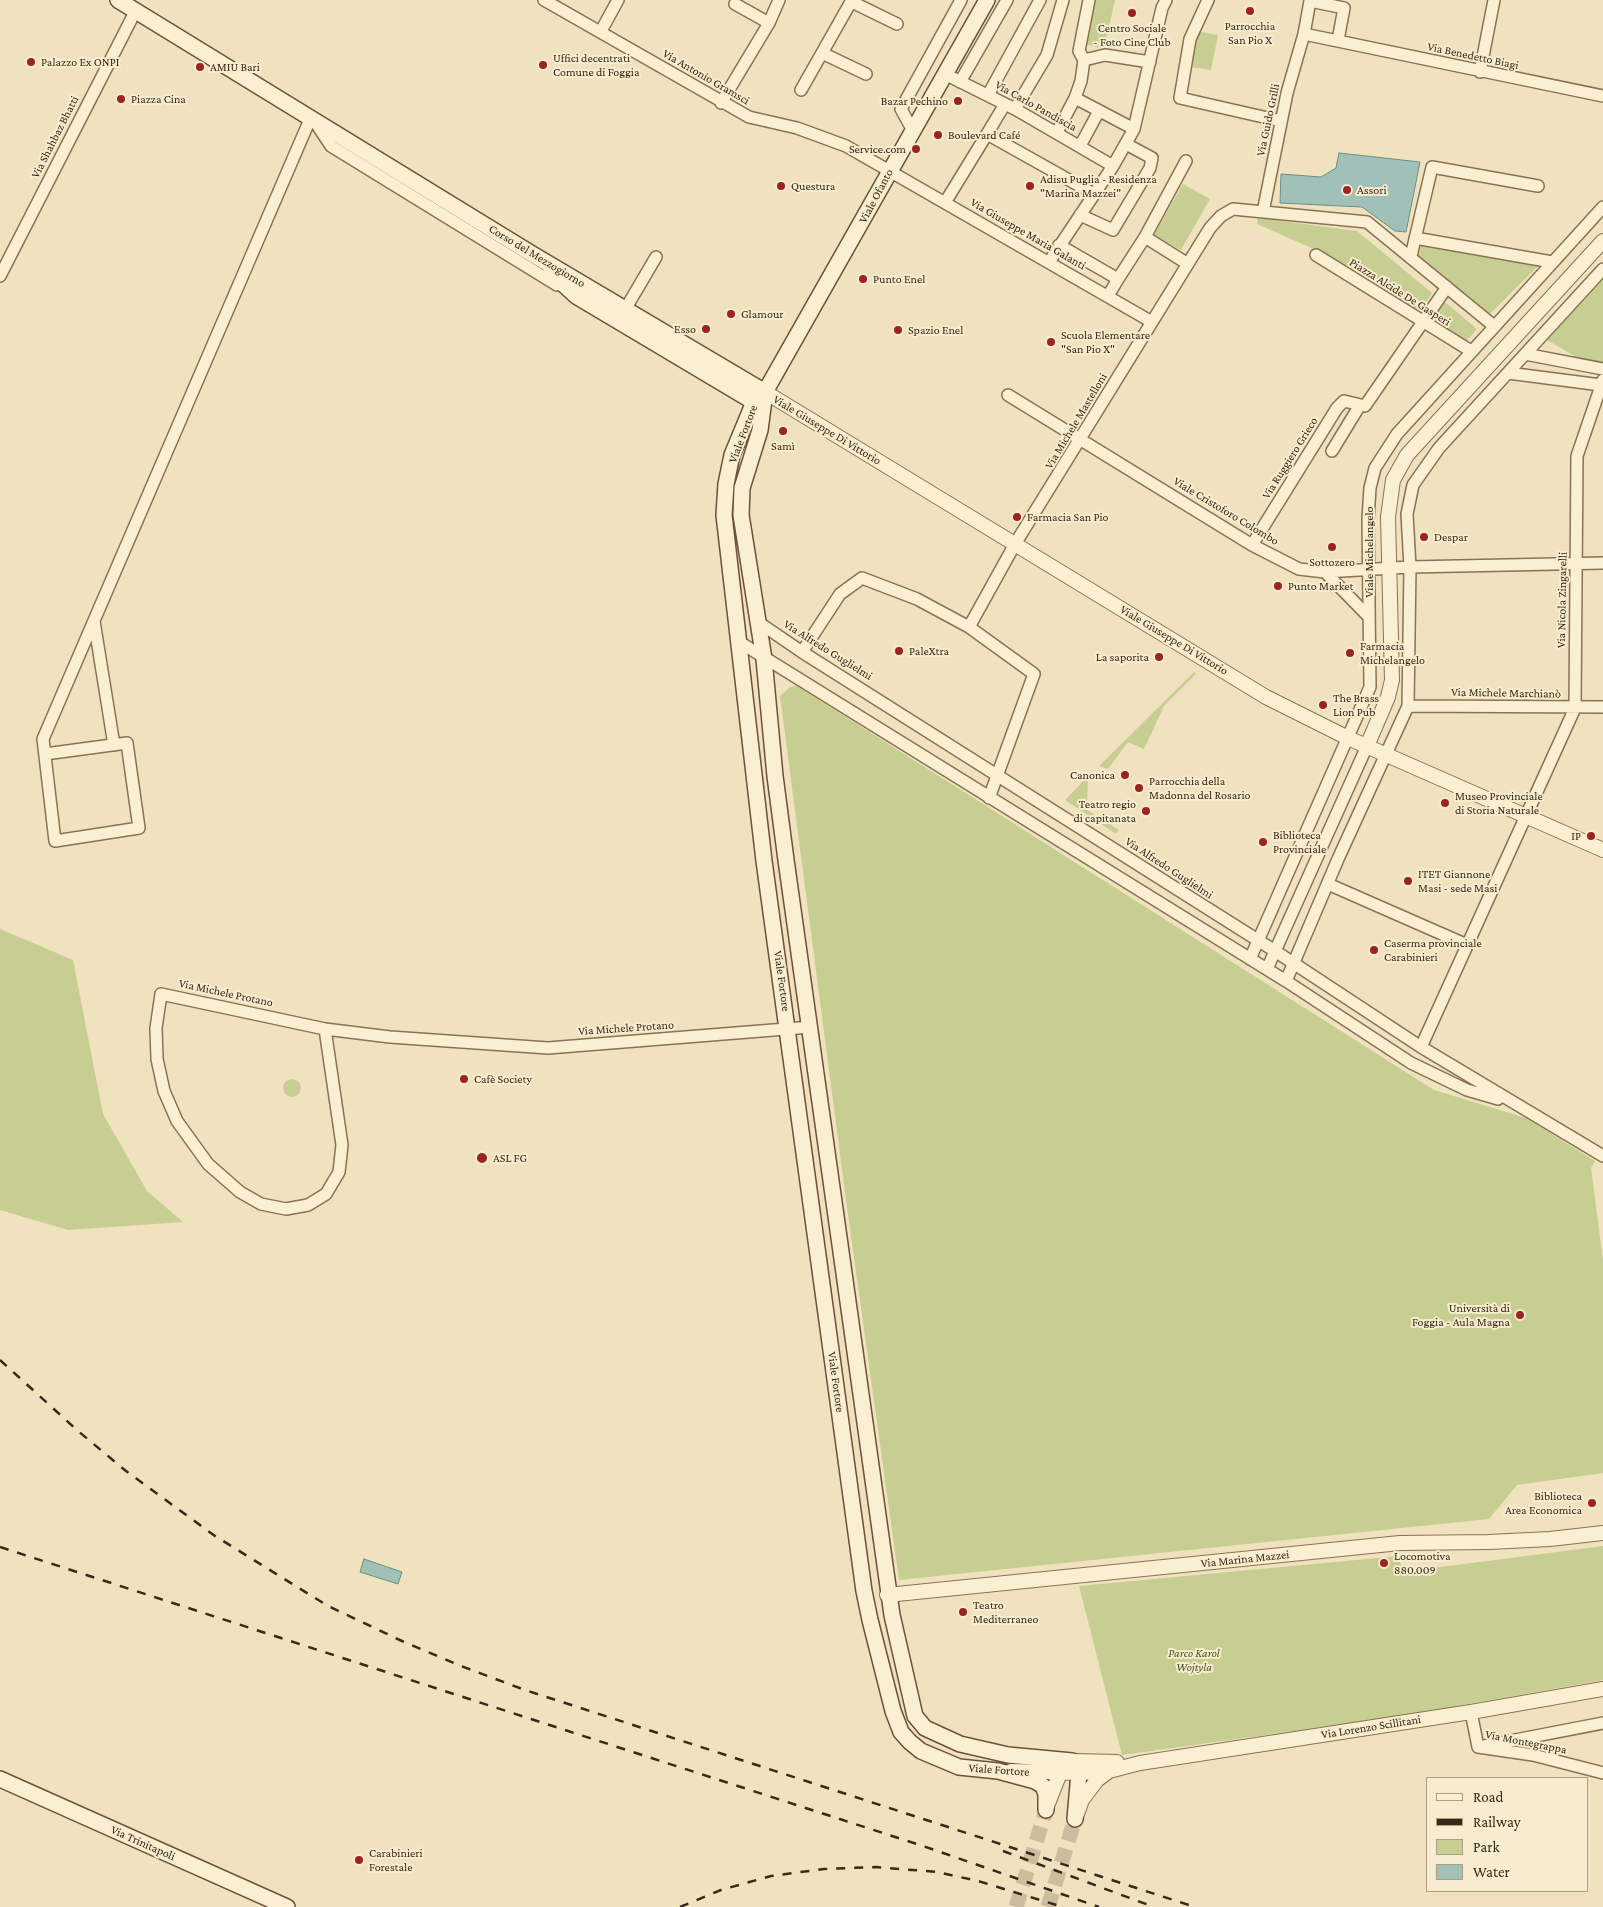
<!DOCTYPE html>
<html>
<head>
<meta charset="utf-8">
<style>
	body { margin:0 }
	#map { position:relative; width:1603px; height:1907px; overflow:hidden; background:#f0e2be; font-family:"Crimson Pro",serif }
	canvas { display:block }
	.legend { position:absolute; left:1426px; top:1777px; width:162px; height:115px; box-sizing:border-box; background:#f7eccd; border:1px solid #aa9e86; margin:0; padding:6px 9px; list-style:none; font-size:15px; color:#37291b }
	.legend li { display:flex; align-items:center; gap:10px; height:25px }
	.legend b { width:25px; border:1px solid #aa9e86 }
</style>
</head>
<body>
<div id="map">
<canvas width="1603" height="1907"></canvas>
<ul class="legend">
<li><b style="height:6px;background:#fbefd1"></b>Road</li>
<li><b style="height:6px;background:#37291b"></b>Railway</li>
<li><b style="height:14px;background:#c7ce91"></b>Park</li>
<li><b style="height:14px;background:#a1c1b8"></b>Water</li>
</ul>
</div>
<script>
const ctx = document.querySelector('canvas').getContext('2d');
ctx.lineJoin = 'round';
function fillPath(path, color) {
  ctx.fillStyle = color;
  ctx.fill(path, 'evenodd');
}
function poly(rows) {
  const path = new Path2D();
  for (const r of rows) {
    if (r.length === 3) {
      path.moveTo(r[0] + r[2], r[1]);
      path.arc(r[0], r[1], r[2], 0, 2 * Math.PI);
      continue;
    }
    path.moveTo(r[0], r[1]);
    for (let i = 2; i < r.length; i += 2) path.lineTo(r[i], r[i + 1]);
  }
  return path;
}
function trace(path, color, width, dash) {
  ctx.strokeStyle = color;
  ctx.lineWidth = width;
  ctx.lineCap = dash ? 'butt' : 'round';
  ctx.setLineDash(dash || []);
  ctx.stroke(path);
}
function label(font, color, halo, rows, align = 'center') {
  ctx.font = font + ' "Crimson Pro",serif';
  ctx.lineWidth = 4;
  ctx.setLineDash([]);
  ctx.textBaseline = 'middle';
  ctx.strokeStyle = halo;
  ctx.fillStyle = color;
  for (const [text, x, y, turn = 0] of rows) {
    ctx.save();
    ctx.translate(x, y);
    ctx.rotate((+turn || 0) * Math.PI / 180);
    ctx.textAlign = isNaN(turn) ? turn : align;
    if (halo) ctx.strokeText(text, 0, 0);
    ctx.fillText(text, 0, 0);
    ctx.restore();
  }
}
fillPath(poly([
	[1095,0,1115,0,1104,49,1085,44],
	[1197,31,1218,35,1211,70,1191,67],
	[1183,184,1210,199,1181,250,1154,235],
	[1258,218,1357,231,1432,293,1418,315,1325,254,1257,224],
	[1422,243,1539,265,1490,314,1417,257],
	[1603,278,1603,362,1580,359,1547,340],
	[1445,302,1477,329,1464,344,1430,324],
	[1194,672,1196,674,1164,706,1144,749,1128,742,1108,769,1099,766],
	[797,686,1434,1090,1526,1118,1595,1161,1591,1168,1603,1261,1603,1473,1517,1485,1489,1519,899,1580,846,1200,780,696,790,687],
	[1088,776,1087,810,1119,830,1116,834,1065,800],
	[0,929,73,960,103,1114,147,1191,183,1222,68,1230,0,1210],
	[292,1088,9],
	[1603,1546,1603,1680,1396,1717,1122,1755,1079,1586,1399,1556,1402,1572]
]), '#c7ce91');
const water = poly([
	[1339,153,1420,162,1406,232,1395,231,1362,207,1280,203,1281,174,1321,177,1336,168,1339,153],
	[364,1559,402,1572,398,1584,360,1572,364,1559]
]);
fillPath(water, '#a1c1b8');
trace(water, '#688f86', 1);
trace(poly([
	[1016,1907,1046,1810],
	[1048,1907,1075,1819]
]), '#cbbd9d', 15, [15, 8]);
const minor = poly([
	[544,0,749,117,797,128,846,146,1152,322],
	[1208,0,1190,39,1180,98,1281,121],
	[852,2,897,24],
	[735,4,769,23],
	[601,31,618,0],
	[1338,40,1344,8,1310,1,1304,34,1603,96],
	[822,53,866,74],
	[1084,60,1105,55,1150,62],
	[1480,72,1494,0],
	[945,74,1015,109,1113,166],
	[960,82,1007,0],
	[801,90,852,0],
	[988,95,1040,0],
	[1075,98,1134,129],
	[721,103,769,23,779,0],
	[1015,109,1047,55,1063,0],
	[315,122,331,146,557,285],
	[912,129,901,109,961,0],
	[1057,132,1075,98,1081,81,1084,60,1079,51,1089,0],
	[987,134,1005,104],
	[1080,146,1099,111],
	[1186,161,1145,237,1188,264],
	[946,201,987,134,1094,194],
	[1263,212,1287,93,1304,34],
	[1080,215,1113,230,1150,168,1152,158,1126,144],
	[1415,238,1552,262],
	[1059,245,1118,279,1108,296],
	[1316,255,1471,351],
	[1411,256,1432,167,1538,186],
	[1049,262,1113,166,1134,129,1162,8,1166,0],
	[0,276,135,12],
	[1118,279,1145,237],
	[626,308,656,257],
	[1525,354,1603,369],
	[1508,373,1601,385],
	[1008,395,1252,545,1299,569,1325,572,1410,567,1603,563],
	[1332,451,1360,405],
	[1252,545,1337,408,1344,401,1365,406,1447,287],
	[1325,572,1369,617],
	[94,621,114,745],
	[758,622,802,652,1275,951,1421,1047,1603,1156],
	[969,627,1015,544,1210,228,1221,216,1233,209,1367,222,1494,326],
	[741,643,1286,981,1411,1063,1467,1090,1498,1099],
	[802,652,840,594,862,578,917,599,969,627,1034,674,989,798],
	[1408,706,1603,707],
	[45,754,127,743,139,828,55,841,43,739,311,117],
	[1328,884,1467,945],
	[1250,959,1370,687,1368,519,1370,488,1375,468,1397,434,1603,207],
	[1267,969,1367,746],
	[1286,981,1338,859,1408,706,1410,567,1407,514,1413,485,1439,448,1603,269],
	[325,1029,342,1145,339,1172,326,1194,308,1205,286,1209,261,1204,240,1192,208,1164,177,1121,164,1091,157,1059,156,1028,161,994,325,1029,390,1037,548,1048,811,1027],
	[1421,1047,1575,708,1577,456,1603,380],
	[1471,1712,1478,1747,1533,1755,1603,1773],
	[1484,1746,1603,1723]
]);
const tertiary = poly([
	[765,392,1266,697,1348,738,1603,850],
	[1367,746,1388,697,1392,680,1388,517,1393,480,1407,455,1603,241],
	[887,1595,1400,1543,1489,1542,1550,1539,1603,1533],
	[1011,1771,1079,1773,1109,1771,1140,1763,1471,1712,1603,1689],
	[1047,1806,1060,1773,1072,1761,1117,1762],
	[1077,1814,1082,1800,1097,1780,1109,1771]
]);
const secondary = poly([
	[118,0,532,254,765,392],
	[987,0,765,392,754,402,732,455,726,484,724,515,764,861,864,1591,870,1620,893,1711,901,1732,910,1742,921,1751,959,1767,998,1771,1035,1781,1043,1786,1046,1794,1046,1810],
	[551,273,576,296,754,402],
	[765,392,760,430,742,488,741,515,764,659,775,776,786,860,892,1615,915,1716,925,1728,960,1744,1008,1755,1072,1761,1079,1773,1075,1819],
	[0,1779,287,1907]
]);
trace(minor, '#897256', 14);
trace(tertiary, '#897256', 16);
trace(secondary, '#6b5239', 18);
trace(minor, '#fbefd1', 11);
trace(tertiary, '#fbefd1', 14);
trace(secondary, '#fbefd1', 15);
trace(poly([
	[0,1360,78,1431,126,1471,215,1536,328,1606,402,1641,461,1666,525,1690,1195,1907],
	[0,1547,923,1846,1099,1907],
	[1003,1851,1154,1907],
	[680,1907,721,1890,771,1876,824,1869,876,1867,937,1872,978,1881,1063,1907]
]), '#37291b', 2.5, [9, 9]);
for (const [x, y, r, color] of [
	[1250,11,5,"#9b2322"],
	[1132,13,5,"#9b2322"],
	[31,62,5,"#9b2322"],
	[543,65,5,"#9b2322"],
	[200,67,5,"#9b2322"],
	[121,99,5,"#9b2322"],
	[958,101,5,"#9b2322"],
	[938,135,5,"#9b2322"],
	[916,149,5,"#9b2322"],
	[781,186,5,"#9b2322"],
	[1030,186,5,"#9b2322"],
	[1347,190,5,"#9b2322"],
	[863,279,5,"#9b2322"],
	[731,314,5,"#9b2322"],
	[706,329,5,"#9b2322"],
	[898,330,5,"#9b2322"],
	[1051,342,5,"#9b2322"],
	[783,431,5,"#9b2322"],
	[1017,517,5,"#9b2322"],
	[1424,537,5,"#9b2322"],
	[1332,547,5,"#9b2322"],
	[1278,586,5,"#9b2322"],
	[899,651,5,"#9b2322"],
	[1350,653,5,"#9b2322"],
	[1159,657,5,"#9b2322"],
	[1323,705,5,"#9b2322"],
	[1125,775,5,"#9b2322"],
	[1139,788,5,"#9b2322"],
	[1445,803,5,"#9b2322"],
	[1146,811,5,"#9b2322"],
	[1591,836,5,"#9b2322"],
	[1263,842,5,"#9b2322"],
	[1408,881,5,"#9b2322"],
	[1374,950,5,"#9b2322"],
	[464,1079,5,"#9b2322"],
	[482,1158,6,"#9b2322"],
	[1520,1315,5,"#9b2322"],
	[1592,1503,5,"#9b2322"],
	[1384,1563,5,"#9b2322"],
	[963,1612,5,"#9b2322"],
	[359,1860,5,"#9b2322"]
]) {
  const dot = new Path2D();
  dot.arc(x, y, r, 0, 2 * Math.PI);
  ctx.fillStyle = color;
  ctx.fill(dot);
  trace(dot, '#f7eccd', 2);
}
label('12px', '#37291b', '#f7eccd', [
	["Parrocchia",1250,26,"center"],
	["San Pio X",1250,40,"center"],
	["Centro Sociale",1132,28,"center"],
	["- Foto Cine Club",1132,42,"center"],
	["Uffici decentrati",553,58],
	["Comune di Foggia",553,72],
	["Palazzo Ex ONPI",41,62],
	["AMIU Bari",210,67],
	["Piazza Cina",131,99],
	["Bazar Pechino",948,101,"right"],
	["Boulevard Café",948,135],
	["Service.com",906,149,"right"],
	["Adisu Puglia - Residenza",1040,179],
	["\"Marina Mazzei\"",1040,193],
	["Questura",791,186],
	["Assori",1357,190],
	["Punto Enel",873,279],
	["Glamour",741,314],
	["Esso",696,329,"right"],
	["Spazio Enel",908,330],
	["Scuola Elementare",1061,335],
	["\"San Pio X\"",1061,349],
	["Samì",783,446,"center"],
	["Farmacia San Pio",1027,517],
	["Despar",1434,537],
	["Sottozero",1332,562,"center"],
	["Punto Market",1288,586],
	["Farmacia",1360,646],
	["Michelangelo",1360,660],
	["PaleXtra",909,651],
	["La saporita",1149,657,"right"],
	["The Brass",1333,698],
	["Lion Pub",1333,712],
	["Canonica",1115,775,"right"],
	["Parrocchia della",1149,781],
	["Madonna del Rosario",1149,795],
	["Museo Provinciale",1455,796],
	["di Storia Naturale",1455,810],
	["Teatro regio",1136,804,"right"],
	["di capitanata",1136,818,"right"],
	["Biblioteca",1273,835],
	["Provinciale",1273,849],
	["IP",1581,836,"right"],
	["ITET Giannone",1418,874],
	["Masi - sede Masi",1418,888],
	["Caserma provinciale",1384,943],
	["Carabinieri",1384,957],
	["Cafè Society",474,1079],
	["ASL FG",493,1158],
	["Università di",1510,1308,"right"],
	["Foggia - Aula Magna",1510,1322,"right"],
	["Biblioteca",1582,1496,"right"],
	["Area Economica",1582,1510,"right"],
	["Locomotiva",1394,1556],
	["880.009",1394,1570],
	["Teatro",973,1605],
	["Mediterraneo",973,1619],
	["Carabinieri",369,1853],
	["Forestale",369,1867]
], 'left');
label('12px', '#37291b', '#f7eccd', [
	["Via Benedetto Biagi",1473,56,12],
	["Via Antonio Gramsci",706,77,30],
	["Via Carlo Pandiscia",1036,106,29],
	["Via Guido Grilli",1268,120,-78],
	["Via Shahbaz Bhatti",55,137,-63],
	["Viale Ofanto",876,196,-62],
	["Via Giuseppe Maria Galanti",1028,234,30],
	["Corso del Mezzogiorno",537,256,31],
	["Piazza Alcide De Gasperi",1400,292,32],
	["Via Michele Mastelloni",1076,421,-59],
	["Viale Giuseppe Di Vittorio",827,430,31],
	["Viale Fortore",743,434,-69],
	["Via Ruggiero Grieco",1290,458,-58],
	["Viale Cristoforo Colombo",1226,511,31],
	["Viale Michelangelo",1369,552,-90],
	["Via Nicola Zingarelli",1562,600,-89],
	["Viale Giuseppe Di Vittorio",1174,640,31],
	["Via Alfredo Guglielmi",828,650,32],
	["Via Michele Marchianò",1506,693,1],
	["Via Alfredo Guglielmi",1169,868,33],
	["Viale Fortore",782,981,82],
	["Via Michele Protano",226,993,12],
	["Via Michele Protano",626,1028,-4],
	["Viale Fortore",836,1382,82],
	["Via Marina Mazzei",1245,1559,-6],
	["Via Lorenzo Scillitani",1371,1727,-9],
	["Via Montegrappa",1526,1742,11],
	["Viale Fortore",999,1770,4],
	["Via Trinitapoli",143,1843,24]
]);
label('italic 12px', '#475520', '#f7eccd', [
	["Parco Karol",1194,1653],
	["Wojtyla",1194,1667]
]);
</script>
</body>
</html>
